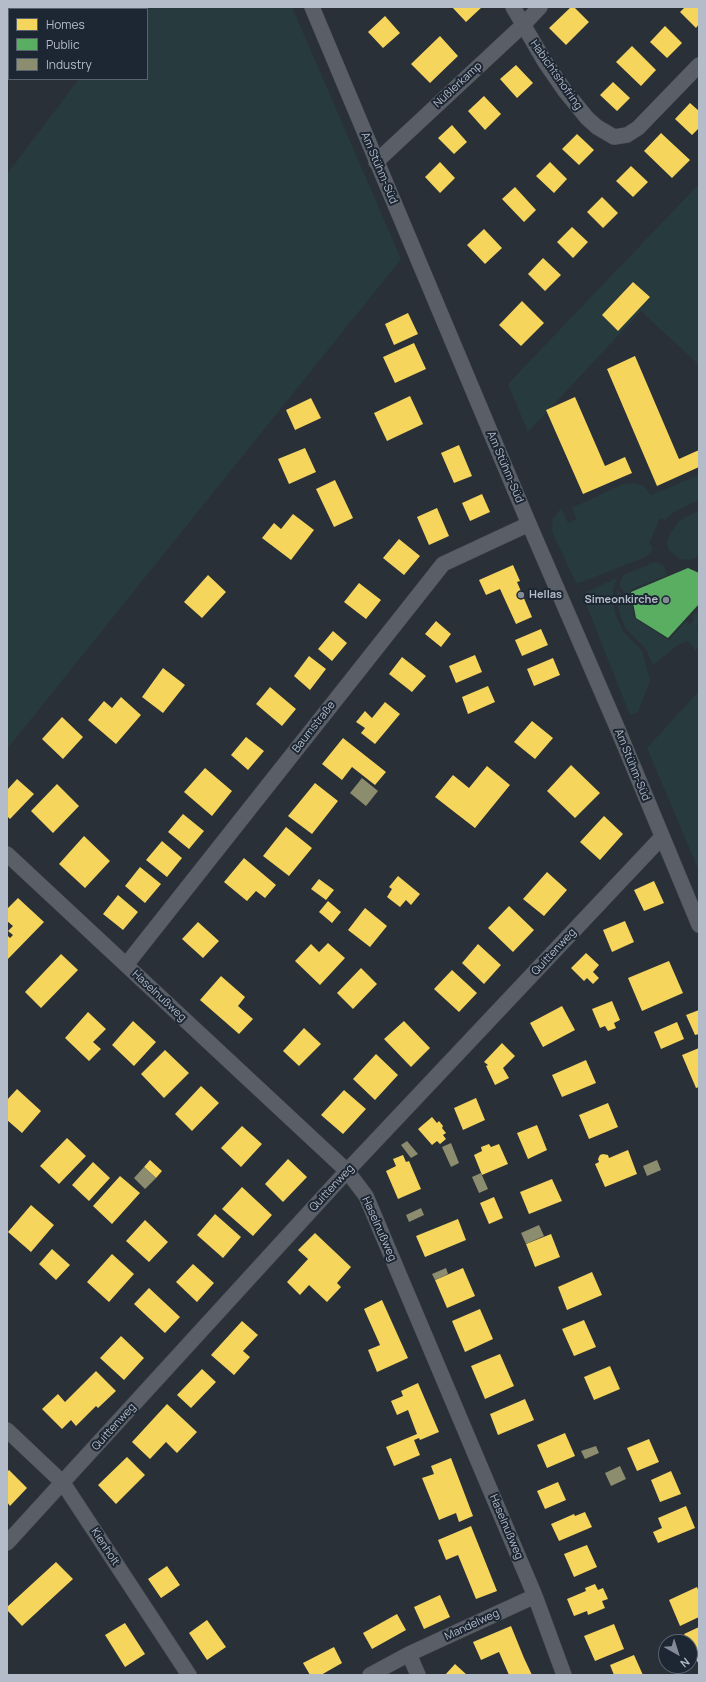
<!DOCTYPE html>
<html>
<head>
<meta charset="utf-8">
<style>
	body { margin:0 }
	#map { position:relative; width:706px; height:1682px; overflow:hidden; background:#2a3038; font-family:Manrope,sans-serif }
	canvas { display:block }
	.frame { position:absolute; inset:0; border:8px solid #b4bcc9; pointer-events:none }
	.legend { position:absolute; left:8px; top:8px; width:140px; height:72px; box-sizing:border-box; background:#1d2633; border:1px solid #59626f; margin:0; padding:5px 7px; list-style:none; font-size:12px; color:#b4bcc9 }
	.legend li { display:flex; align-items:center; gap:8px; height:20px }
	.legend b { width:20px; border:1px solid #59626f }
	.north { position:absolute; left:658px; top:1634px; width:40px; height:40px; box-sizing:border-box; background:#1d2633; border:1px solid #59626f; border-radius:50%; rotate:141deg; font-size:11px; font-weight:700; line-height:16px; text-align:center; color:#b4bcc9 }
	.north::after { content:''; display:block; margin:auto; width:14px; height:18px; background:#848b96; clip-path:polygon(50% 0,100% 100%,50% 72%,0 100%) }
</style>
</head>
<body>
<div id="map">
<canvas width="706" height="1682"></canvas>
<div class="frame"></div>
<ul class="legend">
<li><b style="height:11px;background:#f6d55c"></b>Homes</li>
<li><b style="height:11px;background:#5aae61"></b>Public</li>
<li><b style="height:11px;background:#8c8c6e"></b>Industry</li>
</ul>
<div class="north">N</div>
</div>
<script>
const ctx = document.querySelector('canvas').getContext('2d');
ctx.lineJoin = 'round';
function fillPath(path, color) {
  ctx.fillStyle = color;
  ctx.fill(path, 'evenodd');
}
function poly(rows) {
  const path = new Path2D();
  for (const r of rows) {
    path.moveTo(r[0], r[1]);
    for (let i = 2; i < r.length; i += 2) path.lineTo(r[i], r[i + 1]);
  }
  return path;
}
function trace(path, color, width, dash) {
  ctx.strokeStyle = color;
  ctx.lineWidth = width;
  ctx.lineCap = dash ? 'butt' : 'round';
  ctx.setLineDash(dash || []);
  ctx.stroke(path);
}
function label(font, color, halo, rows, align = 'center') {
  ctx.font = font + ' Manrope,sans-serif';
  ctx.lineWidth = 4;
  ctx.setLineDash([]);
  ctx.textBaseline = 'middle';
  ctx.strokeStyle = halo;
  ctx.fillStyle = color;
  for (const [text, x, y, turn = 0] of rows) {
    ctx.save();
    ctx.translate(x, y);
    ctx.rotate((+turn || 0) * Math.PI / 180);
    ctx.textAlign = isNaN(turn) ? turn : align;
    if (halo) ctx.strokeText(text, 0, 0);
    ctx.fillText(text, 0, 0);
    ctx.restore();
  }
}
fillPath(poly([
	[134,7,292,7,401,259,7,749,7,174,79,79,147,79,147,9,132,9],
	[699,184,699,365,641,311,528,432,508,384],
	[699,475,699,500,674,512,665,520,660,518,649,544,652,546,652,551,645,557,582,582,576,583,552,531,553,519,561,508,568,523,577,519,572,508,623,484,634,483,644,486,651,495],
	[699,510,699,553,696,558,689,560,680,559,669,550,667,543,670,534,679,521],
	[655,562,664,566,667,575,630,590,630,593,625,594,619,585,623,575],
	[617,578,613,589,613,601,616,616,623,631,642,651,650,680,638,712,630,715,586,604,590,602,586,592],
	[617,589,624,597,631,597,634,618,669,640,686,621,690,624,694,619,691,616,696,612,699,614,697,626,699,646,695,651,692,645,687,641,678,645,653,665,646,649,626,629,620,615,617,601],
	[699,691,699,871,647,748]
]), '#273a3e');
fillPath(poly([
	[98,7,122,7,120,9,101,9],
	[452,7,482,7,466,22],
	[571,7,574,7,589,22,566,45,549,28],
	[685,7,699,7,699,24,696,28,680,12],
	[385,16,400,33,383,48,368,32],
	[665,26,682,43,667,58,650,42],
	[440,36,458,56,430,83,411,64],
	[632,46,656,70,641,86,616,62],
	[516,65,533,83,517,98,500,79],
	[613,82,630,98,617,111,600,95],
	[484,96,501,114,485,130,468,111],
	[690,103,699,111,699,128,692,135,675,119],
	[452,125,467,142,454,154,438,138],
	[661,133,690,160,672,178,644,151],
	[577,134,594,150,579,165,562,149],
	[440,162,455,178,440,193,425,177],
	[550,162,567,179,554,193,536,176],
	[631,166,648,182,633,197,616,181],
	[515,187,536,210,524,222,502,199],
	[602,197,618,213,603,228,587,212],
	[572,227,588,242,573,258,557,242],
	[484,229,502,248,485,264,467,245],
	[543,258,561,275,545,291,528,274],
	[633,282,650,297,618,331,602,315],
	[522,301,544,323,521,346,499,325],
	[408,313,418,334,394,345,385,324],
	[414,343,426,369,395,383,383,357],
	[635,356,679,459,699,450,699,467,657,486,607,369],
	[410,396,423,424,387,441,374,413],
	[575,397,605,466,625,457,632,473,583,494,546,410],
	[311,398,321,418,295,430,286,410],
	[459,445,472,476,454,483,441,453],
	[305,448,316,472,289,484,278,459],
	[335,480,353,518,334,527,316,489],
	[482,494,490,512,470,521,462,503],
	[437,508,449,536,429,545,417,517],
	[293,514,314,530,291,560,262,538,274,523,281,529],
	[399,539,420,556,404,575,383,558],
	[513,565,520,581,517,582,532,617,516,624,500,589,486,595,479,580],
	[208,575,226,592,202,618,184,602],
	[359,583,381,600,366,619,344,602],
	[436,621,451,634,441,647,425,634],
	[541,629,548,645,522,656,515,640],
	[333,631,347,643,332,661,318,649],
	[475,655,482,672,456,683,449,666],
	[309,656,326,669,310,690,294,676],
	[402,657,426,676,412,692,389,674],
	[553,658,560,675,534,686,527,669],
	[163,668,185,685,163,713,142,697],
	[488,686,495,702,468,714,462,697],
	[270,687,296,709,282,726,256,704],
	[121,697,141,715,116,744,88,720,104,701,112,708],
	[385,702,400,714,375,744,361,733,365,728,356,722,365,711,372,718],
	[62,717,83,737,63,759,42,739],
	[532,721,553,738,535,759,514,742],
	[246,737,264,751,248,770,231,755],
	[343,738,386,772,375,785,352,767,342,780,322,764],
	[571,765,600,793,575,818,547,791],
	[487,766,510,785,475,828,435,797,453,775,469,788],
	[205,768,232,791,212,816,184,792],
	[17,779,34,794,10,819,7,816,7,790],
	[315,783,338,801,312,834,288,816],
	[57,784,79,806,53,833,31,811],
	[183,814,204,831,189,849,168,832],
	[604,816,623,834,600,860,580,842],
	[286,827,312,848,289,876,263,856],
	[84,836,110,861,85,888,59,864],
	[162,841,182,858,167,877,146,860],
	[244,858,276,885,265,898,256,891,247,901,224,882],
	[140,867,161,884,145,903,125,886],
	[547,872,567,890,544,916,523,899],
	[398,876,420,894,411,905,406,900,400,907,387,897,392,889,389,887],
	[319,879,334,890,326,900,311,889],
	[654,881,664,903,644,911,634,890],
	[118,895,138,912,123,930,103,914],
	[18,898,44,922,7,960,7,935,10,938,13,935,8,931,13,926,7,921,7,909],
	[328,901,341,912,332,923,319,912],
	[509,906,534,930,513,952,488,928],
	[365,908,387,926,370,947,348,930],
	[625,921,634,942,612,952,603,930],
	[198,922,219,941,203,958,182,939],
	[328,943,345,958,320,985,295,961,311,944,319,952],
	[478,944,501,965,484,984,462,963],
	[586,953,599,965,593,972,599,978,593,984,587,978,584,981,571,968],
	[61,954,78,970,41,1008,25,992],
	[669,961,683,993,642,1011,628,978],
	[361,968,377,984,353,1009,337,993],
	[452,970,477,993,459,1012,434,989],
	[221,976,245,997,238,1006,253,1019,239,1034,200,1000],
	[612,1001,620,1020,614,1023,616,1028,608,1031,605,1026,600,1028,592,1009],
	[562,1006,575,1030,543,1047,530,1023],
	[699,1010,699,1034,695,1035,686,1015],
	[88,1012,106,1029,93,1042,101,1049,89,1061,65,1038],
	[133,1021,156,1042,134,1066,112,1045],
	[404,1021,430,1048,411,1067,384,1039],
	[677,1022,684,1039,661,1049,654,1032],
	[304,1028,321,1044,299,1066,283,1051],
	[502,1043,515,1056,503,1068,509,1078,495,1085,486,1066,488,1065,484,1062],
	[699,1048,699,1087,696,1088,682,1055],
	[165,1050,189,1073,164,1098,141,1074],
	[376,1054,398,1075,375,1100,353,1079],
	[586,1060,596,1083,562,1097,552,1075],
	[201,1086,219,1103,192,1131,175,1114],
	[17,1089,41,1111,22,1133,7,1120,7,1100],
	[344,1090,366,1109,343,1134,321,1115],
	[476,1098,485,1120,463,1130,454,1108],
	[608,1103,618,1127,589,1139,579,1115],
	[432,1117,437,1123,439,1121,443,1126,442,1128,446,1133,443,1135,446,1139,440,1144,437,1141,432,1145,418,1129],
	[537,1125,547,1150,528,1159,517,1133],
	[242,1126,262,1144,241,1167,221,1148],
	[67,1138,86,1156,59,1184,40,1166],
	[489,1144,491,1147,499,1144,508,1164,482,1175,474,1155,482,1151,481,1147],
	[628,1150,637,1174,605,1187,595,1164,599,1162,598,1159,600,1155,603,1154,608,1155,609,1158],
	[403,1155,406,1162,409,1161,421,1189,398,1199,386,1171,396,1166,393,1159],
	[288,1159,307,1177,283,1202,265,1184],
	[150,1160,162,1171,156,1178,144,1167],
	[93,1162,110,1178,89,1201,72,1185],
	[120,1176,140,1193,112,1224,93,1206],
	[552,1179,562,1201,529,1214,520,1192],
	[242,1187,272,1215,253,1236,222,1209],
	[494,1197,503,1218,489,1224,480,1203],
	[31,1205,54,1225,31,1252,8,1232],
	[215,1214,241,1237,223,1258,197,1235],
	[458,1219,466,1240,425,1257,416,1236],
	[145,1220,168,1242,149,1262,126,1241],
	[315,1233,351,1267,337,1283,341,1287,327,1302,309,1285,300,1295,287,1282,308,1259,298,1250],
	[551,1234,560,1257,535,1267,526,1244],
	[52,1249,70,1265,56,1280,39,1264],
	[112,1254,134,1274,109,1302,87,1282],
	[193,1264,214,1283,197,1302,176,1282],
	[463,1268,475,1296,447,1308,435,1280],
	[592,1272,602,1295,567,1310,558,1287],
	[149,1288,180,1317,165,1333,134,1304],
	[382,1300,408,1358,377,1372,368,1350,380,1345,364,1309],
	[480,1309,493,1339,465,1352,452,1321],
	[584,1320,596,1347,574,1356,562,1329],
	[242,1321,258,1335,243,1351,250,1357,234,1375,211,1355],
	[121,1336,144,1358,124,1380,100,1358],
	[500,1354,514,1386,485,1399,471,1366],
	[610,1366,620,1389,594,1400,584,1377],
	[202,1369,216,1382,191,1408,177,1395],
	[96,1371,116,1391,98,1408,96,1406,76,1426,71,1420,62,1429,42,1409,58,1394,65,1402],
	[418,1383,439,1432,420,1440,419,1438,414,1440,420,1455,394,1466,386,1447,417,1434,408,1410,397,1415,391,1401,403,1396,401,1391],
	[525,1399,534,1420,498,1435,490,1414],
	[167,1404,197,1432,177,1453,166,1442,150,1459,132,1442],
	[565,1433,575,1456,547,1468,537,1445],
	[649,1439,659,1462,637,1471,627,1448],
	[127,1457,145,1475,116,1504,98,1485],
	[451,1458,473,1516,459,1522,456,1513,439,1520,422,1478,434,1474,431,1466],
	[9,1470,27,1488,10,1506,7,1502,7,1472],
	[671,1471,681,1494,660,1502,651,1480],
	[558,1482,566,1500,545,1509,537,1491],
	[686,1506,695,1528,658,1543,653,1532,662,1528,658,1518],
	[585,1512,592,1527,559,1541,551,1524,574,1514,575,1516],
	[471,1526,497,1591,476,1599,458,1555,446,1560,438,1540],
	[587,1545,597,1567,574,1577,564,1554],
	[56,1562,73,1579,22,1626,7,1610,7,1607],
	[167,1566,180,1585,161,1598,148,1579],
	[595,1584,598,1590,603,1588,608,1599,602,1601,605,1608,588,1615,587,1611,574,1616,567,1599,586,1591,585,1588],
	[697,1587,699,1592,699,1617,680,1626,669,1600],
	[440,1595,450,1617,424,1629,414,1607],
	[397,1614,406,1630,372,1649,363,1633],
	[207,1620,226,1647,207,1660,189,1633],
	[125,1623,145,1654,125,1667,105,1635],
	[614,1624,624,1649,595,1661,584,1636],
	[511,1626,524,1658,532,1675,509,1675,499,1652,481,1660,473,1642],
	[699,1627,699,1665,690,1646,690,1642,688,1642,684,1634],
	[334,1647,342,1663,321,1675,310,1675,303,1663],
	[634,1655,643,1675,614,1675,610,1665],
	[455,1664,467,1675,445,1675]
]), '#f6d55c');
fillPath(poly([
	[688,568,699,573,699,604,668,638,636,618,631,592]
]), '#5aae61');
fillPath(poly([
	[362,778,378,791,366,806,350,793],
	[407,1141,418,1154,411,1158,401,1145],
	[451,1143,459,1163,451,1167,442,1147],
	[657,1160,661,1170,647,1176,643,1166],
	[144,1167,156,1178,145,1189,134,1178],
	[481,1173,488,1189,479,1193,472,1177],
	[421,1208,424,1215,409,1222,406,1215],
	[539,1225,544,1236,526,1244,521,1233],
	[446,1268,448,1274,435,1280,432,1274],
	[596,1446,599,1453,585,1459,581,1451],
	[620,1466,626,1479,611,1486,605,1473]
]), '#8c8c6e');
const minor = poly([
	[312,7,529,524,616,725,699,925],
	[513,7,545,62,565,91,587,118,597,127,614,137,627,135,638,128,699,65],
	[376,162,523,25,540,7],
	[7,854,347,1171,366,1196,535,1596,564,1675],
	[126,965,443,564,529,524],
	[7,1430,63,1483,189,1675],
	[7,1543,347,1171,662,837],
	[409,1654,418,1675],
	[370,1675,409,1654,535,1596]
]);
trace(minor, '#484c53', 16);
trace(minor, '#5a5e66', 15);
for (const [x, y, r, color] of [
	[521,595,4,"#848b96"],
	[666,600,4,"#848b96"]
]) {
  const dot = new Path2D();
  dot.arc(x, y, r, 0, 2 * Math.PI);
  ctx.fillStyle = color;
  ctx.fill(dot);
  trace(dot, '#1d2633', 1.5);
}
label('11px', '#b4bcc9', '#1d2633', [
	["Habichtshofring",556,75,55],
	["Nüßlerkamp",458,85,-43],
	["Am Stühm-Süd",379,168,67],
	["Am Stühm-Süd",505,467,67],
	["Baumstraße",314,727,-52],
	["Am Stühm-Süd",632,765,68],
	["Quittenweg",554,952,-47],
	["Haselnußweg",159,996,43],
	["Quittenweg",332,1188,-47],
	["Haselnußweg",379,1229,66],
	["Quittenweg",114,1427,-48],
	["Haselnußweg",506,1527,67],
	["Kienholt",105,1547,57],
	["Mandelweg",472,1625,-25]
]);
label('bold 11px', '#b4bcc9', '#1d2633', [
	["Hellas",529,595],
	["Simeonkirche",658,600,"right"]
], 'left');
</script>
</body>
</html>
